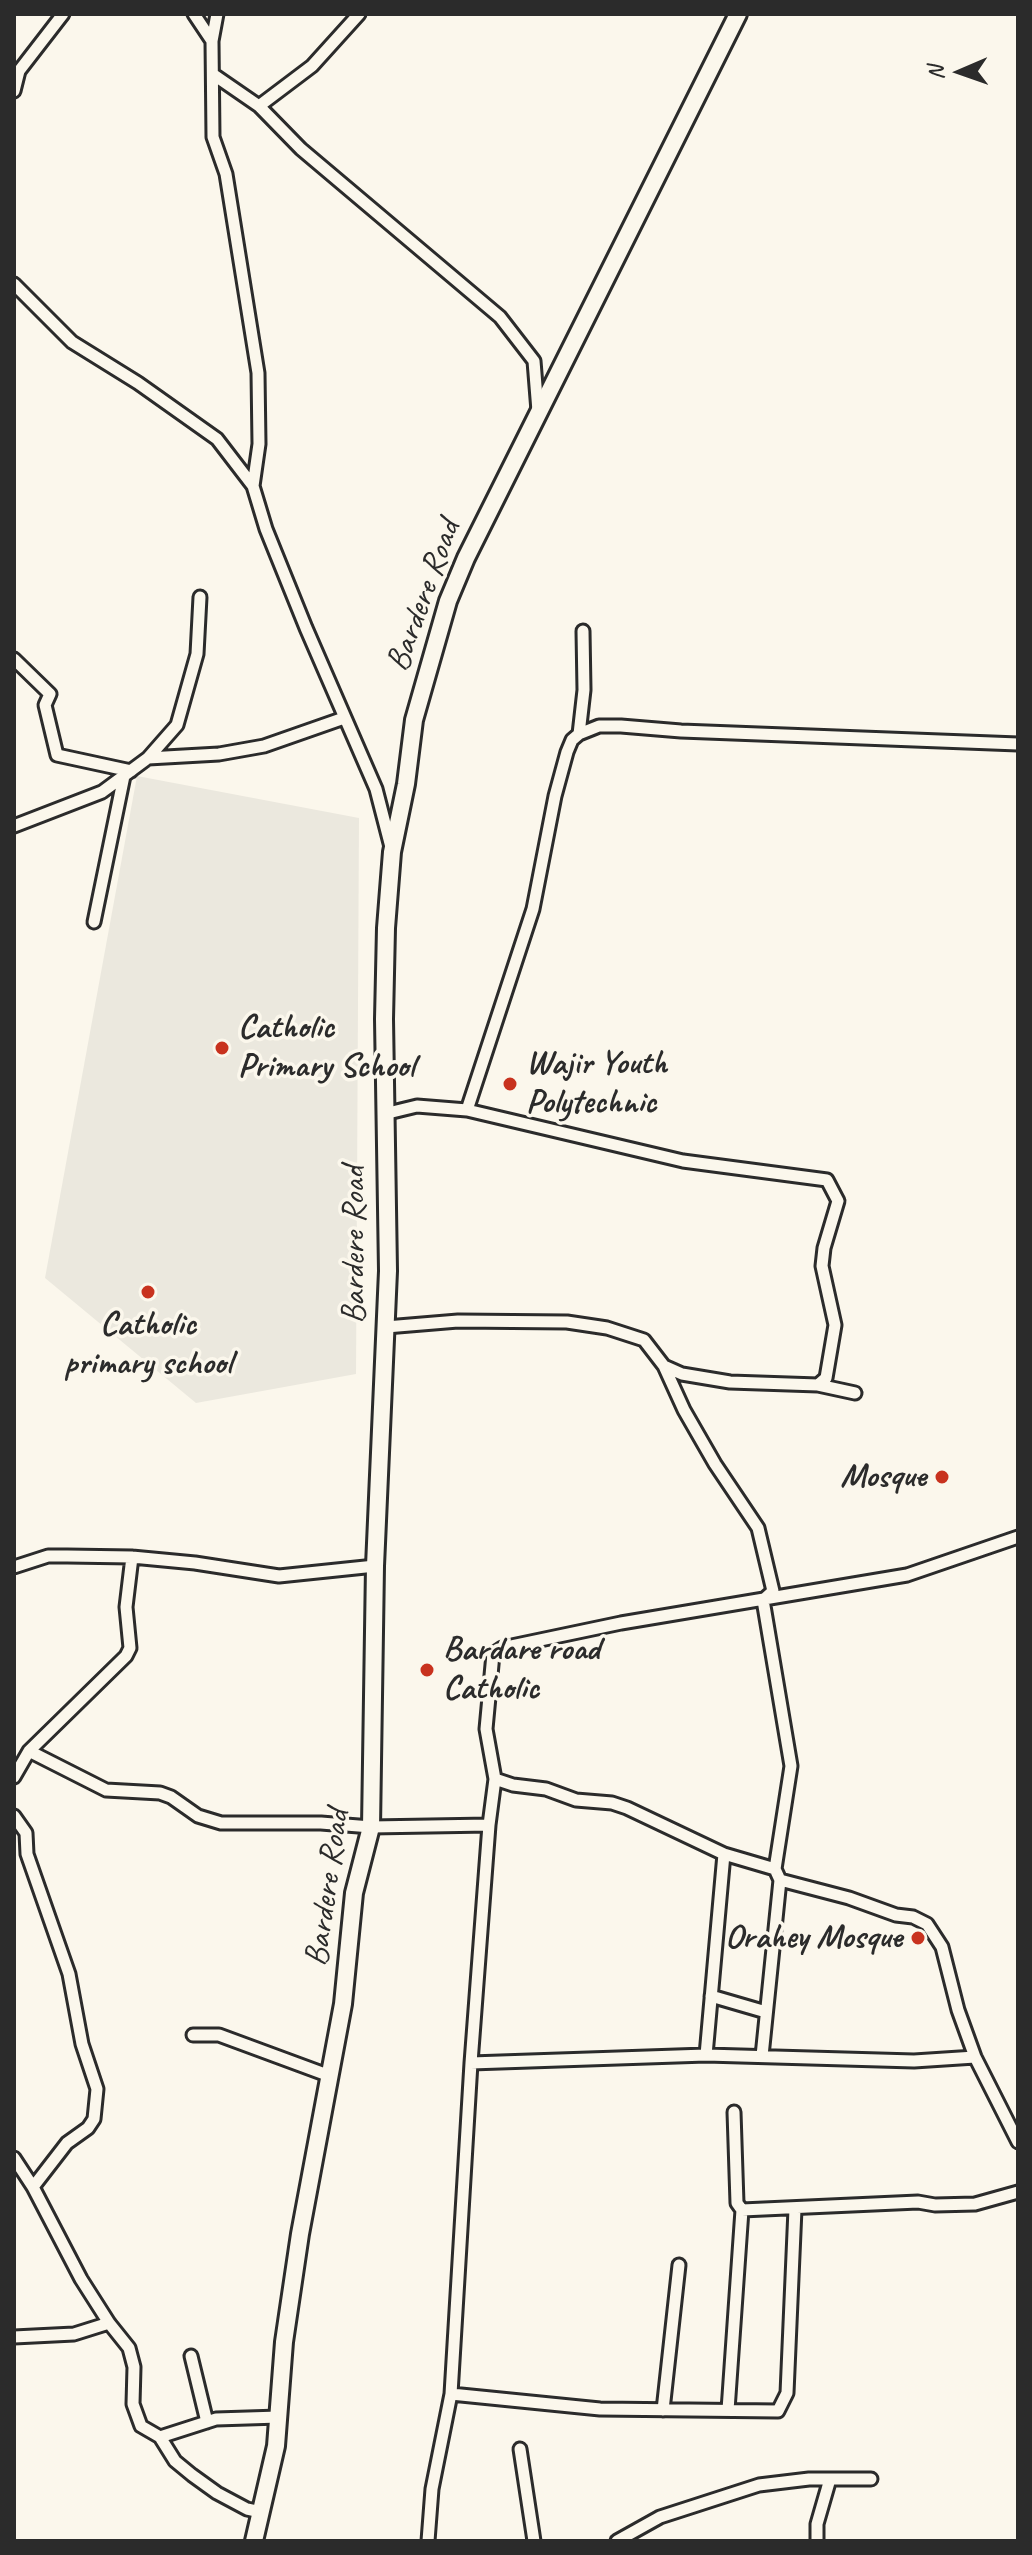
<!DOCTYPE html>
<html>
<head>
<meta charset="utf-8">
<style>
	body { margin:0 }
	#map { position:relative; width:1032px; height:2555px; overflow:hidden; background:#fbf7ec; font-family:Caveat,sans-serif }
	canvas { display:block }
	.frame { position:absolute; inset:0; border:16px solid #2b2b2b; pointer-events:none }
	.north { position:absolute; left:920px; top:32px; width:80px; height:80px; -webkit-text-stroke:6px #fbf7ec; paint-order:stroke; rotate:268deg; font-size:22px; font-weight:700; line-height:32px; text-align:center; color:#2b2b2b }
	.north::after { content:''; display:block; margin:auto; width:28px; height:36px; background:#2b2b2b; clip-path:polygon(50% 0,100% 100%,50% 72%,0 100%) }
</style>
</head>
<body>
<div id="map">
<canvas width="1032" height="2555"></canvas>
<div class="frame"></div>
<div class="north">N</div>
</div>
<script>
const ctx = document.querySelector('canvas').getContext('2d');
ctx.lineJoin = 'round';
function fillPath(path, color) {
  ctx.fillStyle = color;
  ctx.fill(path, 'evenodd');
}
function poly(rows) {
  const path = new Path2D();
  for (const r of rows) {
    path.moveTo(r[0], r[1]);
    for (let i = 2; i < r.length; i += 2) path.lineTo(r[i], r[i + 1]);
  }
  return path;
}
function trace(path, color, width, dash) {
  ctx.strokeStyle = color;
  ctx.lineWidth = width;
  ctx.lineCap = dash ? 'butt' : 'round';
  ctx.setLineDash(dash || []);
  ctx.stroke(path);
}
function label(font, color, halo, rows, align = 'center') {
  ctx.font = font + ' Caveat,sans-serif';
  ctx.lineWidth = 7;
  ctx.setLineDash([]);
  ctx.textBaseline = 'middle';
  ctx.strokeStyle = halo;
  ctx.fillStyle = color;
  for (const [text, x, y, turn = 0] of rows) {
    ctx.save();
    ctx.translate(x, y);
    ctx.rotate((+turn || 0) * Math.PI / 180);
    ctx.textAlign = isNaN(turn) ? turn : align;
    if (halo) ctx.strokeText(text, 0, 0);
    ctx.fillText(text, 0, 0);
    ctx.restore();
  }
}
fillPath(poly([
	[137,776,359,818,356,1374,196,1403,45,1278]
]), '#ebe8de');
const street = poly([
	[194,14,212,41],
	[217,14,212,41,213,137,226,174,258,373,259,444,253,486,266,529,306,628,376,789,391,847],
	[214,75,259,106,301,149,500,317,534,361,538,411],
	[14,91,19,71,63,14],
	[259,106,312,66,359,14],
	[14,284,72,342,138,383,217,439,253,486],
	[14,659,50,694,45,705,57,755,131,771],
	[579,734,584,690,583,631],
	[148,758,219,754,264,746,344,718],
	[14,826,102,792,148,758,177,725,197,654,200,597],
	[94,922,124,776],
	[467,1110,533,909,555,796,567,752,572,740,579,734,599,726,621,726,681,731,1018,744],
	[384,1114,417,1106,467,1110,683,1161,827,1180,838,1201,824,1248,822,1266,835,1325,826,1378,818,1385,730,1382,682,1374,664,1366],
	[386,1327,458,1321,567,1322,607,1328,644,1340,664,1366,684,1410,715,1464,758,1528,773,1591,763,1600],
	[818,1385,855,1393],
	[14,1567,48,1556,67,1556,132,1557,195,1563,279,1576,375,1566],
	[29,1751,106,1790,160,1793,171,1797,198,1816,221,1823,321,1823,371,1827,489,1825],
	[14,1777,29,1751,126,1656,130,1648,126,1607,132,1557],
	[495,1779,513,1785,546,1789,576,1800,612,1803,627,1808,724,1854,775,1869],
	[14,1816,26,1833,27,1854,69,1974,82,2044,97,2089,94,2119,88,2128,67,2143,33,2187],
	[780,1880,849,1898,896,1915,913,1917,927,1924,942,1947,958,2010,975,2057,1018,2142],
	[711,1996,766,2012],
	[193,2035,219,2035,330,2076],
	[706,2055,724,1854],
	[762,2056,780,1880,775,1869,791,1766,763,1600],
	[471,2063,706,2055,914,2061,975,2057],
	[14,2158,33,2187,81,2279,109,2323,129,2348,134,2367,133,2404,141,2426,160,2437,175,2461,192,2475,217,2493,247,2509,261,2512],
	[742,2210,918,2202,935,2205,975,2204,1018,2192],
	[14,2337,74,2334,109,2323],
	[191,2356,207,2422],
	[451,2394,600,2409,778,2411,787,2393,795,2209],
	[663,2410,679,2265],
	[728,2410,742,2210,737,2203,734,2112],
	[160,2437,216,2419,279,2417],
	[520,2449,534,2541],
	[428,2541,432,2489,451,2394,471,2063,489,1825,495,1779,486,1729,493,1654,502,1648,621,1623,907,1575,1018,1537],
	[617,2541,660,2517,759,2485,809,2479,871,2479],
	[817,2541,817,2524,830,2479]
]);
const secondary = poly([
	[254,2541,276,2446,284,2342,300,2234,343,2004,354,1893,371,1827,375,1566,388,1271,384,1019,386,928,392,852,406,784,414,720,448,601,466,558,738,14]
]);
trace(street, '#2b2b2b', 17);
trace(secondary, '#2b2b2b', 22);
trace(street, '#fbf7ec', 11);
trace(secondary, '#fbf7ec', 16);
for (const [x, y, r, color] of [
	[222,1048,8,"#c8321e"],
	[510,1084,8,"#c8321e"],
	[148,1292,8,"#c8321e"],
	[942,1477,8,"#c8321e"],
	[427,1670,8,"#c8321e"],
	[918,1938,8,"#c8321e"]
]) {
  const dot = new Path2D();
  dot.arc(x, y, r, 0, 2 * Math.PI);
  ctx.fillStyle = color;
  ctx.fill(dot);
  trace(dot, '#fbf7ec', 3);
}
label('34px', '#2b2b2b', '#fbf7ec', [
	["Bardere Road",424,596,-70],
	["Bardere Road",355,1245,-90],
	["Bardere Road",328,1888,-82]
]);
label('bold 34px', '#2b2b2b', '#fbf7ec', [
	["Catholic",238,1028],
	["Primary School",238,1067],
	["Wajir Youth",526,1064],
	["Polytechnic",526,1103],
	["Catholic",148,1325,"center"],
	["primary school",148,1364,"center"],
	["Mosque",926,1477,"right"],
	["Bardare road",443,1650],
	["Catholic",443,1689],
	["Orahey Mosque",902,1938,"right"]
], 'left');
</script>
</body>
</html>
